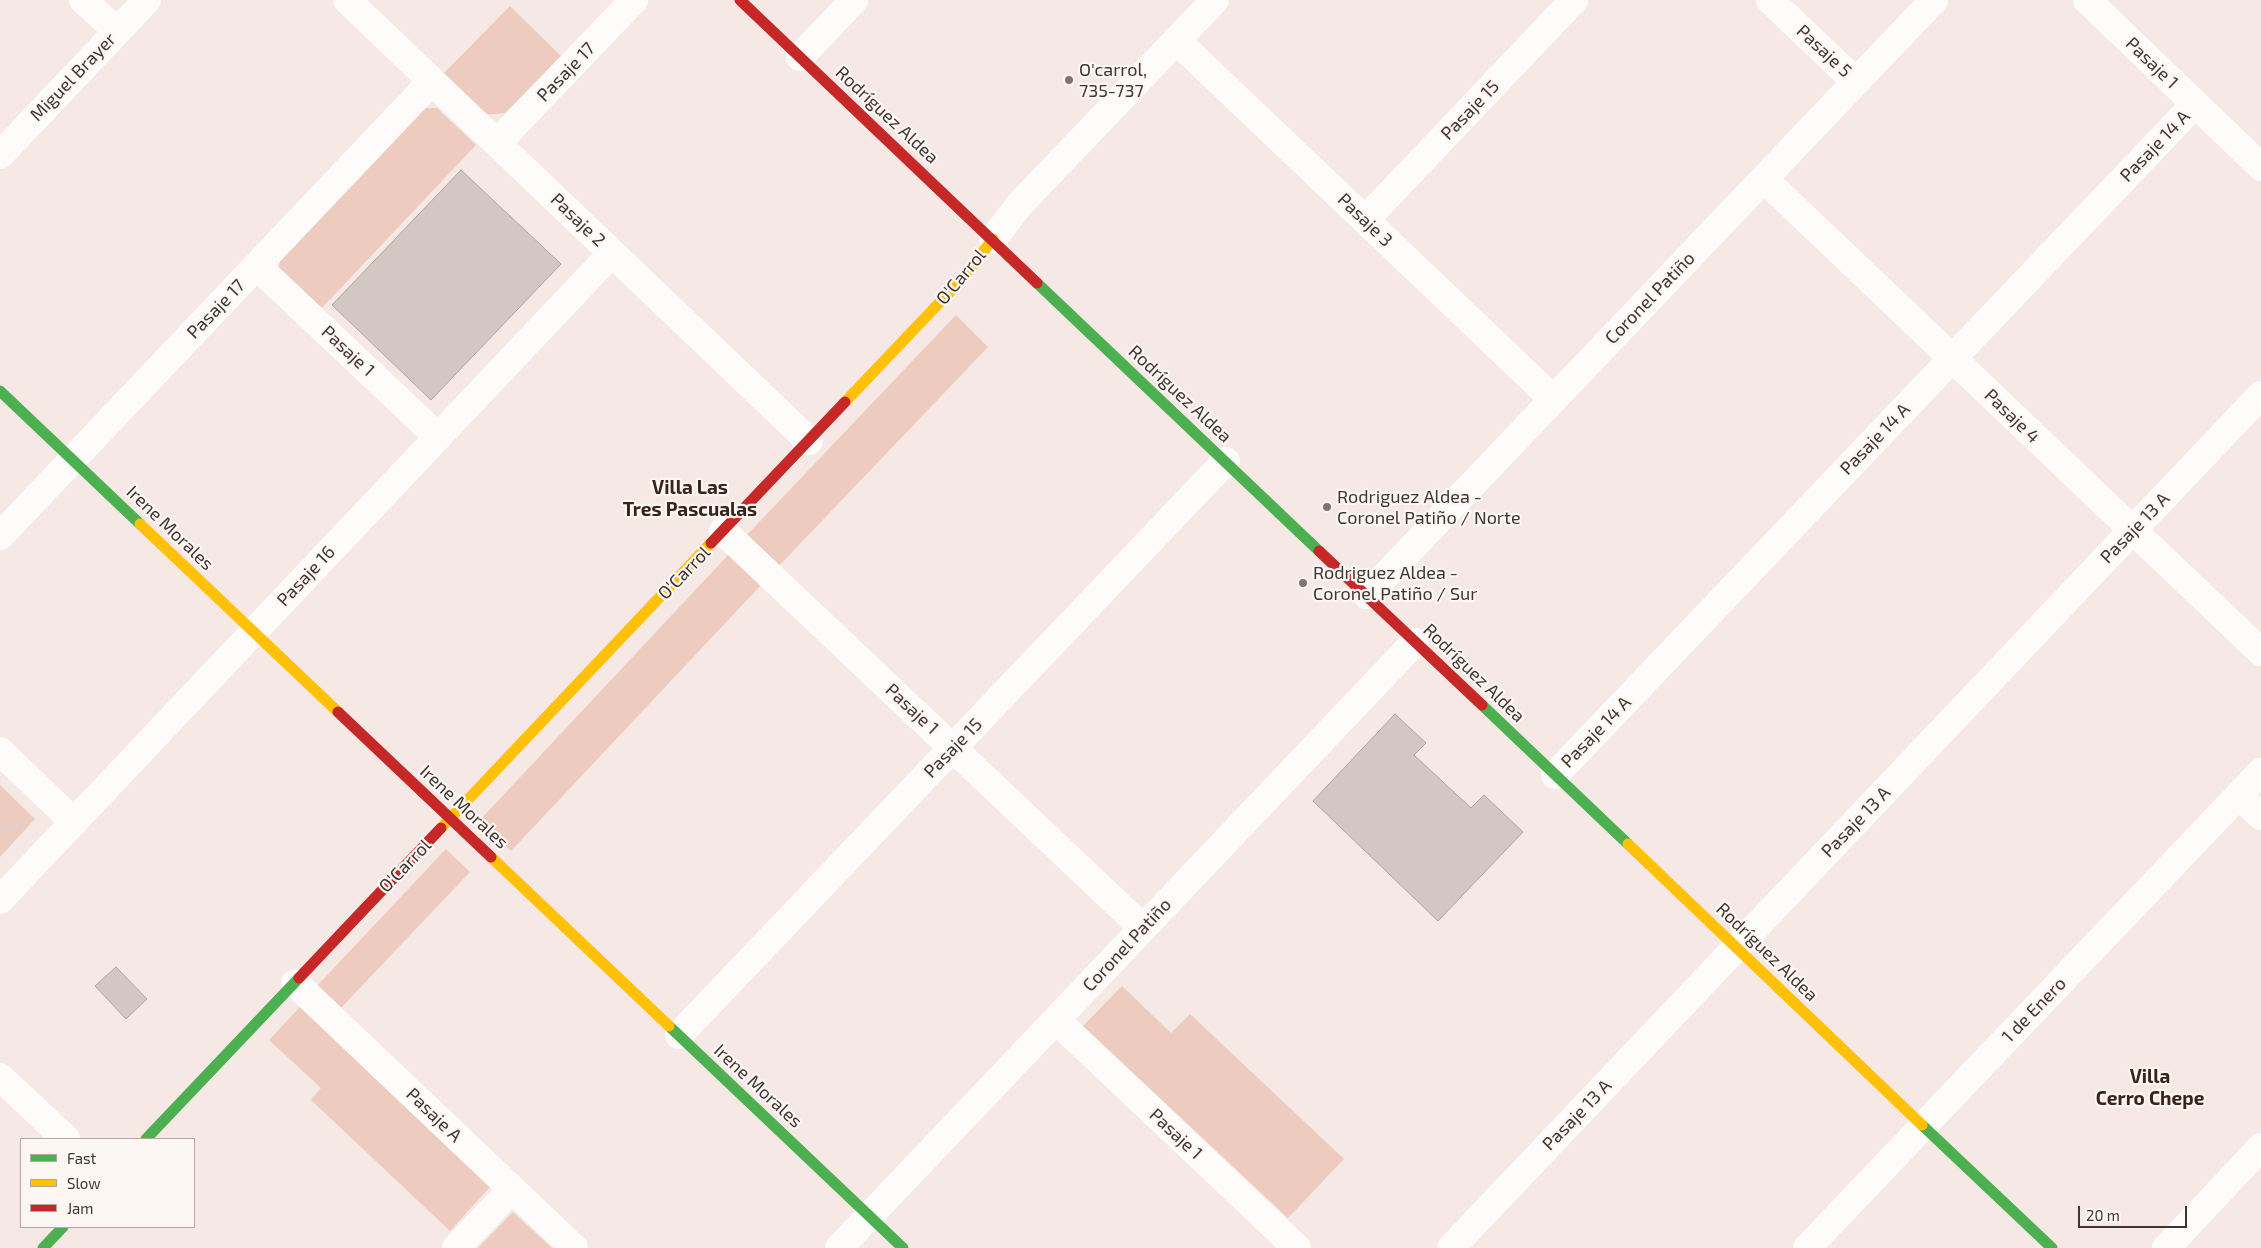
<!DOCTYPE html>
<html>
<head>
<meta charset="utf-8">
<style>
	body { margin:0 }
	#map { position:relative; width:2261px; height:1248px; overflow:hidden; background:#f6e8e4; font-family:"Exo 2",sans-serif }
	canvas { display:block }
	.legend { position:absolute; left:20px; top:1138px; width:175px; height:90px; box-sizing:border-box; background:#fdf7f4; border:1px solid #b2a9a6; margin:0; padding:6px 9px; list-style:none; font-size:15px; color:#413530 }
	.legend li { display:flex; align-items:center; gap:10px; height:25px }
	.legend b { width:25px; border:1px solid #b2a9a6 }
	.scale { position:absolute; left:2078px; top:1206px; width:109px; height:22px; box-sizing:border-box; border:2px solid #413530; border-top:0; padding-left:6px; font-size:15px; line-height:18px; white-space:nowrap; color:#413530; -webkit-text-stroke:4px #fdf7f4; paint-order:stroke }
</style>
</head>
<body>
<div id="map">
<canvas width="2261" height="1248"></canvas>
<ul class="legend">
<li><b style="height:6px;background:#4caf50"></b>Fast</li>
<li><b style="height:6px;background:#ffc107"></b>Slow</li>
<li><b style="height:6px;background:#c62828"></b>Jam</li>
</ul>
<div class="scale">20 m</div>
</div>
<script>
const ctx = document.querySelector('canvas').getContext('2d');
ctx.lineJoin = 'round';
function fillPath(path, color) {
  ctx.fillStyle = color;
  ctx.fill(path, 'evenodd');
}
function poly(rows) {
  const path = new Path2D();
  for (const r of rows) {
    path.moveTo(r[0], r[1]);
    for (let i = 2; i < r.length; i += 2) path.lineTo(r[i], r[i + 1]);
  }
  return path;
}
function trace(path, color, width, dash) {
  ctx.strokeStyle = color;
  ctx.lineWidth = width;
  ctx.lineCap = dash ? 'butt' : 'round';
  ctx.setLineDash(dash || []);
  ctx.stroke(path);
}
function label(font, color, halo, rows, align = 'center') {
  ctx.font = font + ' "Exo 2",sans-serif';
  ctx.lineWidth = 4.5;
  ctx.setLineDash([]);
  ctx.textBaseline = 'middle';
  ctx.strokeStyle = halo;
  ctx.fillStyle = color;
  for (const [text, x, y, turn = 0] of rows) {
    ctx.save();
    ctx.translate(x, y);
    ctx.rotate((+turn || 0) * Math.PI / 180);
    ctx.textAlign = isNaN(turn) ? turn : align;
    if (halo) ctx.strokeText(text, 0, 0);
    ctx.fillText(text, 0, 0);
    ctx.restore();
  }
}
fillPath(poly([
	[510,6,561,56,505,113,483,115,442,75],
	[420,108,437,108,476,145,320,310,279,270,280,253],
	[956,315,988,347,776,569,744,538],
	[730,553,762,584,511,851,479,821],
	[0,785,35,819,0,857],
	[446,849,470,872,339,1010,315,988],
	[1122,986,1171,1033,1190,1014,1344,1159,1288,1218,1083,1026],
	[300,1007,490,1187,450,1231,311,1100,321,1088,269,1040],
	[513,1212,552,1248,478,1248]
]), '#eecbbf');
const building = poly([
	[461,170,561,264,431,400,332,305,461,170],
	[1395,714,1426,743,1414,755,1471,808,1484,795,1523,832,1438,921,1313,801,1395,714],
	[116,967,147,999,126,1019,95,986,116,967]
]);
fillPath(building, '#d3c7c3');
trace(building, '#b0a4a0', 1);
trace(poly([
	[0,829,26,821]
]), '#d9d4d3', 3, [4, 4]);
trace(poly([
	[83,0,117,31],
	[347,0,809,441],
	[1770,0,1856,82],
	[2087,0,2261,167],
	[1176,40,1553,399],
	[800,57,854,0],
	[497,143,634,0],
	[0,155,147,0],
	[1764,179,2261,652],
	[1365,220,1574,0],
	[993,239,1020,204,1215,0],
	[257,266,438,437],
	[723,531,1143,928],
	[0,536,432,81],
	[1367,595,1934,0],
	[0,751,74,822],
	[1555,775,2195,104],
	[2239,796,2261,816],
	[0,900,612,253],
	[295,983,574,1248],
	[1056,1020,1297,1248],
	[679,1035,1226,461],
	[0,1077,66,1139],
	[456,1248,512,1189],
	[839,1248,1415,642],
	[1451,1248,2261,395],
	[1807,1248,2261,772],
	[2166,1248,2261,1147]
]), '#fefcfb', 28);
trace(poly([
	[1037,283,1319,551],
	[0,391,140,524],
	[1482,705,1628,844],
	[669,1026,903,1248],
	[1922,1125,2052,1248],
	[146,1139,299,978],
	[43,1248,63,1227]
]), '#4caf50', 11);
trace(poly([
	[845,402,961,280,993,239],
	[140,524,338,712],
	[441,828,711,543],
	[1628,844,1922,1125],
	[491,857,669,1026]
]), '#ffc107', 11);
trace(poly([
	[740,0,1037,283],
	[711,543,845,402],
	[1319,551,1482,705],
	[338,712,491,857],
	[299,978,441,828]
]), '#c62828', 11);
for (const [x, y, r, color] of [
	[1069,80,5,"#80746f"],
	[1327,507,5,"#80746f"],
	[1303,583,5,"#80746f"]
]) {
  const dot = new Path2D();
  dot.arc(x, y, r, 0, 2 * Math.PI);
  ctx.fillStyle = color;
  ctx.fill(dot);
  trace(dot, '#fdf7f4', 2);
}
label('18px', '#413530', '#fdf7f4', [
	["Pasaje 5",1824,51,43],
	["Pasaje 1",2152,63,44],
	["Pasaje 17",566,72,-46],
	["Miguel Brayer",73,77,-46],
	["Pasaje 15",1470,110,-46],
	["Rodríguez Aldea",887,115,43],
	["Pasaje 14 A",2155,146,-46],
	["Pasaje 2",578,220,44],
	["Pasaje 3",1365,220,44],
	["O'Carrol",961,277,-50],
	["Coronel Patiño",1650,298,-46],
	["Pasaje 17",216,309,-46],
	["Pasaje 1",348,351,43],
	["Rodríguez Aldea",1180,394,43],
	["Pasaje 4",2012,416,44],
	["Pasaje 14 A",1875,439,-46],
	["Irene Morales",170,528,44],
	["Pasaje 13 A",2135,528,-46],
	["O'Carrol",684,573,-46],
	["Pasaje 16",306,576,-47],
	["Rodríguez Aldea",1474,673,44],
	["Pasaje 1",912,709,43],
	["Pasaje 14 A",1596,732,-46],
	["Pasaje 15",953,748,-46],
	["Irene Morales",464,807,43],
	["Pasaje 13 A",1856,822,-46],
	["O'Carrol",405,866,-46],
	["Coronel Patiño",1127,945,-47],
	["Rodríguez Aldea",1767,952,44],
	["1 de Enero",2034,1010,-46],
	["Irene Morales",758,1086,43],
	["Pasaje A",434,1115,44],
	["Pasaje 13 A",1577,1115,-46],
	["Pasaje 1",1176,1134,43]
]);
label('18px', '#413530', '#fdf7f4', [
	["O'carrol,",1079,70],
	["735-737",1079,91],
	["Rodriguez Aldea -",1337,497],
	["Coronel Patiño / Norte",1337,518],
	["Rodriguez Aldea -",1313,573],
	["Coronel Patiño / Sur",1313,594]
], 'left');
label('bold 19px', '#3a231b', '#fdf7f4', [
	["Villa Las",690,488],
	["Tres Pascualas",690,510],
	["Villa",2150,1077],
	["Cerro Chepe",2150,1099]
]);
</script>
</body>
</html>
